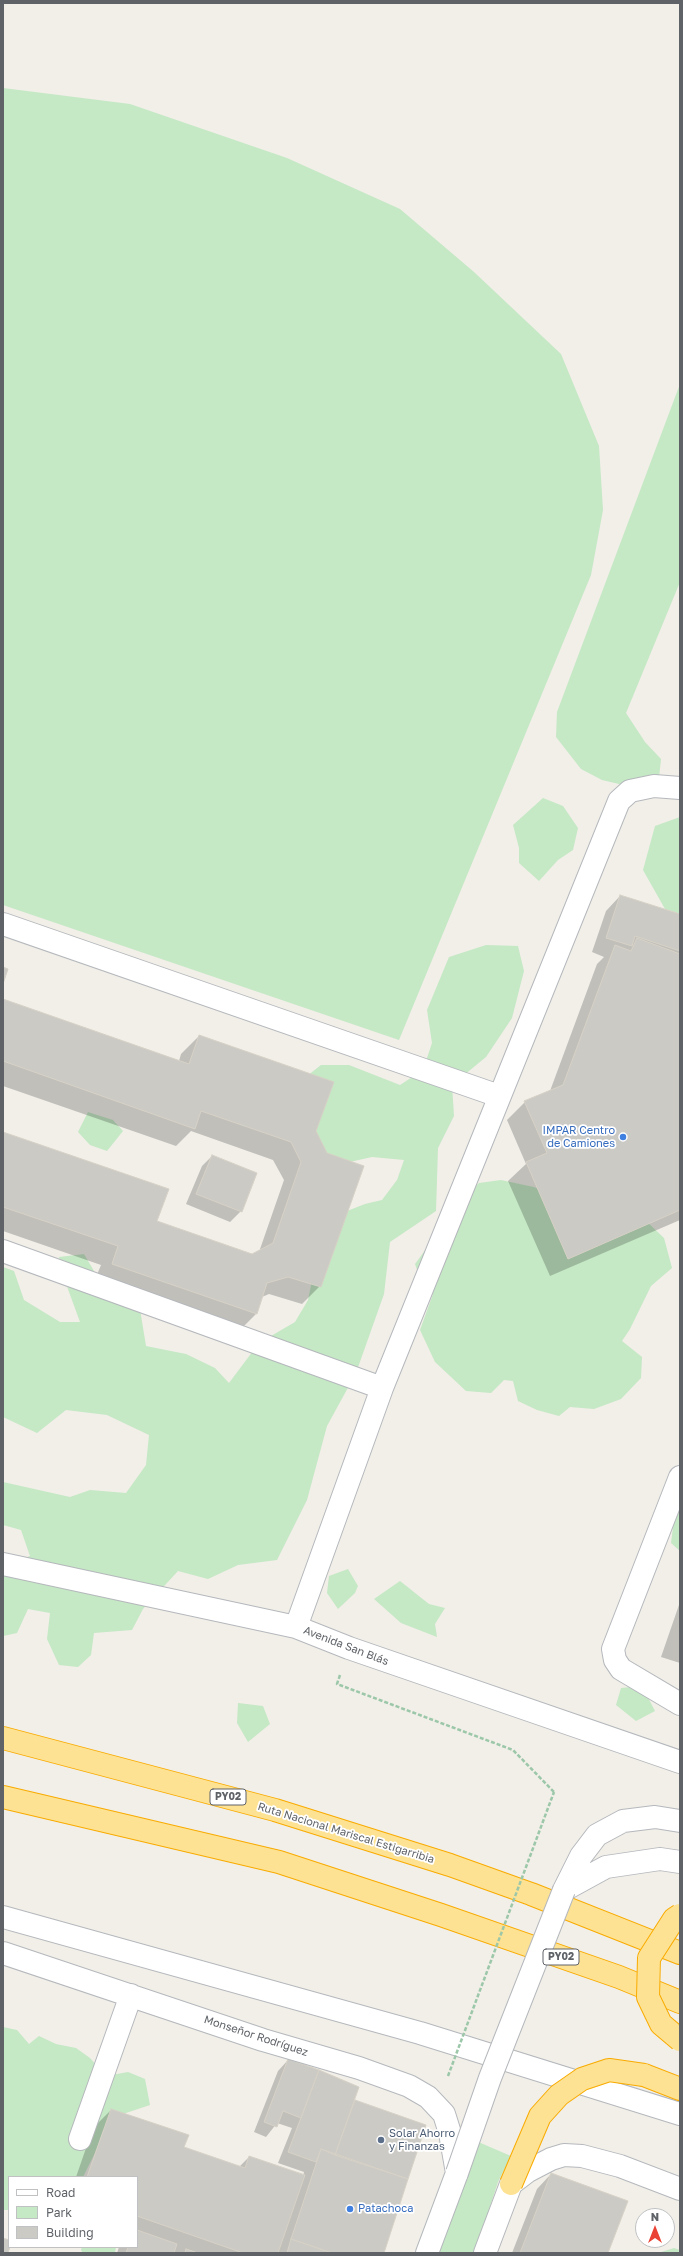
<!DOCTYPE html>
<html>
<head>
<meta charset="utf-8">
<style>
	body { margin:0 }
	#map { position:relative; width:683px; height:2256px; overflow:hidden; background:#f1efe8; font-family:"Golos Text",sans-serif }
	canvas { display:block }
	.frame { position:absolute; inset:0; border:4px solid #5f6368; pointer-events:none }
	.legend { position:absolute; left:8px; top:2176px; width:130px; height:72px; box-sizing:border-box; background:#fff; border:1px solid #bfc1c3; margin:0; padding:5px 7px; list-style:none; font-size:12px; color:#5f6368 }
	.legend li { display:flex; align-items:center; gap:8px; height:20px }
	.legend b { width:20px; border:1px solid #bfc1c3 }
	.north { position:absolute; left:635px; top:2208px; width:40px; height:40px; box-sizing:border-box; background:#fff; border:1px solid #bfc1c3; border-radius:50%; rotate:0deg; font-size:11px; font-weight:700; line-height:16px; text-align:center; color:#5f6368 }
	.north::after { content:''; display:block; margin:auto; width:14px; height:18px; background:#ea4335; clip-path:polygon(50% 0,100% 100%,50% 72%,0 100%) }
</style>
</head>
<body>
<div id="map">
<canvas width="683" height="2256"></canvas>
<div class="frame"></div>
<ul class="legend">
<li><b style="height:5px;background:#fff"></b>Road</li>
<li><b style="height:11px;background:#c5e8c5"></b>Park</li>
<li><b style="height:11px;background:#cccac5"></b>Building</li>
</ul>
<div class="north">N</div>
</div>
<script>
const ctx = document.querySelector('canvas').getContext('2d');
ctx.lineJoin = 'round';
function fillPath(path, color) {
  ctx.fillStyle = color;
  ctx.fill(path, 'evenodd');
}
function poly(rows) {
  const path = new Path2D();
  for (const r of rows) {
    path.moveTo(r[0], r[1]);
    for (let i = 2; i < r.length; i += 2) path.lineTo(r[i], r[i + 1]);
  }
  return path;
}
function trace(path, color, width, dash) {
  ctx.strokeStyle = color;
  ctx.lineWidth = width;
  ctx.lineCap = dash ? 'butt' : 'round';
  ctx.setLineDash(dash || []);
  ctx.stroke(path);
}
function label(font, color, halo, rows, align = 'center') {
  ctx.font = font + ' "Golos Text",sans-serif';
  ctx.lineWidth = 3.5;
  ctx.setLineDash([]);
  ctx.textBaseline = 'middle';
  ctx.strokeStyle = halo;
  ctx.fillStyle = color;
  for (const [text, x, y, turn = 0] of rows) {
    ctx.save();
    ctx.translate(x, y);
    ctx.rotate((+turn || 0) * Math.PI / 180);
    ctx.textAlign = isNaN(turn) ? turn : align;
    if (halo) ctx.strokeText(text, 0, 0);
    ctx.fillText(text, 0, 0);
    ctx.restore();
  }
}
fillPath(poly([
	[3,88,130,104,287,158,400,209,474,272,561,354,599,446,603,510,591,575,399,1040,3,905],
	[680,384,680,582,626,713,645,742,661,759,659,778,632,787,602,780,581,769,556,737,557,712],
	[543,798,563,806,578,828,573,850,558,860,539,881,519,863,519,848,513,825],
	[680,817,680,914,665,909,643,870,655,826],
	[486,945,518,946,524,971,512,1018,486,1057,452,1085,454,1116,438,1148,436,1211,390,1242,384,1294,356,1373,327,1426,307,1500,277,1560,238,1565,208,1579,178,1571,143,1609,132,1630,94,1633,91,1655,78,1667,59,1665,47,1639,50,1613,28,1609,17,1633,3,1636,3,1566,30,1556,21,1530,3,1525,3,1482,70,1497,90,1490,126,1493,146,1465,149,1435,107,1415,66,1410,37,1433,3,1417,3,1267,14,1271,24,1300,60,1322,80,1322,65,1281,59,1257,84,1254,101,1283,139,1303,146,1346,186,1354,215,1368,229,1383,259,1343,295,1322,308,1300,324,1220,365,1204,382,1200,397,1180,404,1160,372,1157,318,1169,293,1087,321,1065,349,1065,400,1085,423,1070,432,1043,427,1010,449,957],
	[88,1112,113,1120,123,1131,107,1151,90,1145,78,1132],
	[501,1180,534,1187,565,1200,642,1217,664,1238,672,1268,651,1286,630,1329,622,1341,642,1357,641,1378,621,1399,594,1409,570,1407,559,1416,537,1410,518,1401,513,1381,504,1380,491,1393,466,1391,435,1362,420,1330,433,1294,422,1284,415,1264,464,1197,479,1183],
	[680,1500,680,1551,671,1543,674,1520],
	[348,1569,358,1586,355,1593,338,1609,327,1593,329,1576],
	[400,1581,429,1604,445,1608,435,1624,437,1637,401,1623,374,1599],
	[642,1686,655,1711,636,1721,616,1705,621,1688],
	[238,1703,263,1706,270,1724,248,1742,237,1723],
	[3,2027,17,2030,29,2044,39,2036,56,2044,76,2048,90,2058,106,2076,128,2072,145,2079,150,2105,126,2113,103,2131,95,2153,83,2177,9,2177,9,2210,3,2210],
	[476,2141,511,2156,498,2182,475,2253,434,2253],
	[82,2247,116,2247,115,2253,83,2253,81,2250],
	[674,2248,680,2250,680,2253,658,2253]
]), '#c5e8c5');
fillPath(poly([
	[620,896,680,916,680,1220,550,1276,508,1181,526,1164,507,1120,525,1102,550,1091,597,964,604,957,592,952,606,911],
	[3,1000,179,1061,181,1054,199,1036,315,1131,320,1286,302,1304,269,1294,262,1297,256,1314,238,1332,94,1282,101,1265,3,1231,3,1133,156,1222,252,1255,259,1252,284,1180,273,1160,191,1131,176,1146,3,1086],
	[212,1156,241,1211,230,1222,186,1204,202,1166],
	[680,1602,680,1663,661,1657],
	[288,2060,354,2101,425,2125,383,2253,117,2253,119,2247,137,2247,137,2177,76,2177,93,2128,111,2110,183,2148,239,2167,249,2157,303,2176,304,2172,278,2163,292,2128,277,2123,266,2137,254,2132,278,2071],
	[551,2174,607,2253,512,2253,537,2189]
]), '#0003');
const building = poly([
	[620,895,680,914,680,951,635,936,632,946,606,938,620,895],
	[637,938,680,954,680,1210,568,1259,526,1162,547,1153,524,1101,563,1085,615,945,631,951,637,938],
	[3,967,8,969,3,984,3,967],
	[3,999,189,1064,199,1035,334,1082,316,1131,327,1153,364,1166,321,1287,288,1277,267,1283,257,1314,112,1264,118,1246,3,1207,3,1132,169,1189,157,1221,252,1254,273,1243,301,1162,291,1142,201,1111,195,1129,3,1061,3,999],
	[212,1155,257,1173,242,1212,196,1194,212,1155],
	[288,2059,319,2070,301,2118,283,2111,277,2127,264,2122,288,2059],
	[319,2070,359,2087,335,2155,321,2149,316,2162,288,2152,319,2070],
	[355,2100,426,2125,408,2179,335,2155,355,2100],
	[111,2109,189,2135,184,2147,245,2168,249,2156,305,2175,278,2253,243,2253,137,2216,137,2177,87,2177,111,2109],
	[321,2149,408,2179,384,2253,332,2253,291,2239,321,2149],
	[551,2173,628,2201,608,2253,520,2253,551,2173],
	[137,2230,177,2244,174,2253,126,2253,128,2247,137,2247,137,2230],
	[3,2238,9,2240,10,2247,8,2253,3,2253,3,2238],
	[291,2239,332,2253,287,2253,291,2239],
	[186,2249,198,2253,185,2253,186,2249]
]);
fillPath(building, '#cccac5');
trace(building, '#d6d1c6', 1);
const minor = poly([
	[3,924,499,1096],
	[3,1251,382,1388],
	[680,1477,613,1649,615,1660,621,1669,680,1704],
	[3,1564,296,1627,349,1648,680,1762],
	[296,1627,382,1388,619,801,630,791,654,786,680,788],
	[564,1890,581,1856,597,1835,623,1821,655,1817,680,1821],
	[564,1890,606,1867,660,1859,680,1862],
	[3,1917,420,2033,680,2114],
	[3,1953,263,2040,359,2068,409,2086,428,2097,444,2114,450,2133,457,2173,427,2253],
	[80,2139,131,1995],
	[485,2253,511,2184,528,2171,551,2159,564,2155,582,2156,620,2166,680,2189]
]);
const highway = poly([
	[3,1738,275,1810,450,1865,531,1894,680,1953],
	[3,1797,279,1862,441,1915,619,1977,680,2002],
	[644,2075,680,2089]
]);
trace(minor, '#b5b8bc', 24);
trace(highway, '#f9ab00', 24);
trace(poly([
	[340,1675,337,1684,513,1750,554,1792]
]), '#9cc7a9', 2.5, [4, 2]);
trace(minor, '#fff', 22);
trace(highway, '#fde293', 22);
const minorBridge = poly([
	[457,2173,490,2078,564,1890]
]);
const highwayBridge = poly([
	[680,1915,674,1919,649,1958,648,1997,661,2024,680,2040],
	[511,2184,540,2116,559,2095,582,2079,609,2070,644,2075]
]);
trace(minorBridge, '#b5b8bc', 24, []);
trace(highwayBridge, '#f9ab00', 24, []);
trace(poly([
	[448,2076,554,1792]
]), '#9cc7a9', 2.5, [4, 2]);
trace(minorBridge, '#fff', 22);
trace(highwayBridge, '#fde293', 22);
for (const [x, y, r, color] of [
	[623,1137,4,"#3f7fe0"],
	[381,2140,4,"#5c6f8a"],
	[350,2209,4,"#3f7fe0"]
]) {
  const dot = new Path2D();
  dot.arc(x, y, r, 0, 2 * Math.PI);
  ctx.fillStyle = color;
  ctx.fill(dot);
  trace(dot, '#fff', 1.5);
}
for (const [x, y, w] of [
	[228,1797,36],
	[561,1957,36]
]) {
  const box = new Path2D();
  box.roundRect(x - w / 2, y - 8, w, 16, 3);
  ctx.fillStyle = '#fff';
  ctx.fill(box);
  trace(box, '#5f6368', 1);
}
label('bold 10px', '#5f6368', null, [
	["PY02",228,1797],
	["PY02",561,1957]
]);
label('11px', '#366cbe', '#fff', [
	["IMPAR Centro",615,1131],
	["de Camiones",615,1144],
	["Patachoca",358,2209,"left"]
], 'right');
label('11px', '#5f6368', '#fff', [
	["Avenida San Blás",346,1646,21],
	["Ruta Nacional Mariscal Estigarribia",346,1833,17],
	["Monseñor Rodríguez",256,2036,18]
]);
label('11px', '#4e5e75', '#fff', [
	["Solar Ahorro",389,2134],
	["y Finanzas",389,2147]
], 'left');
</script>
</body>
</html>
